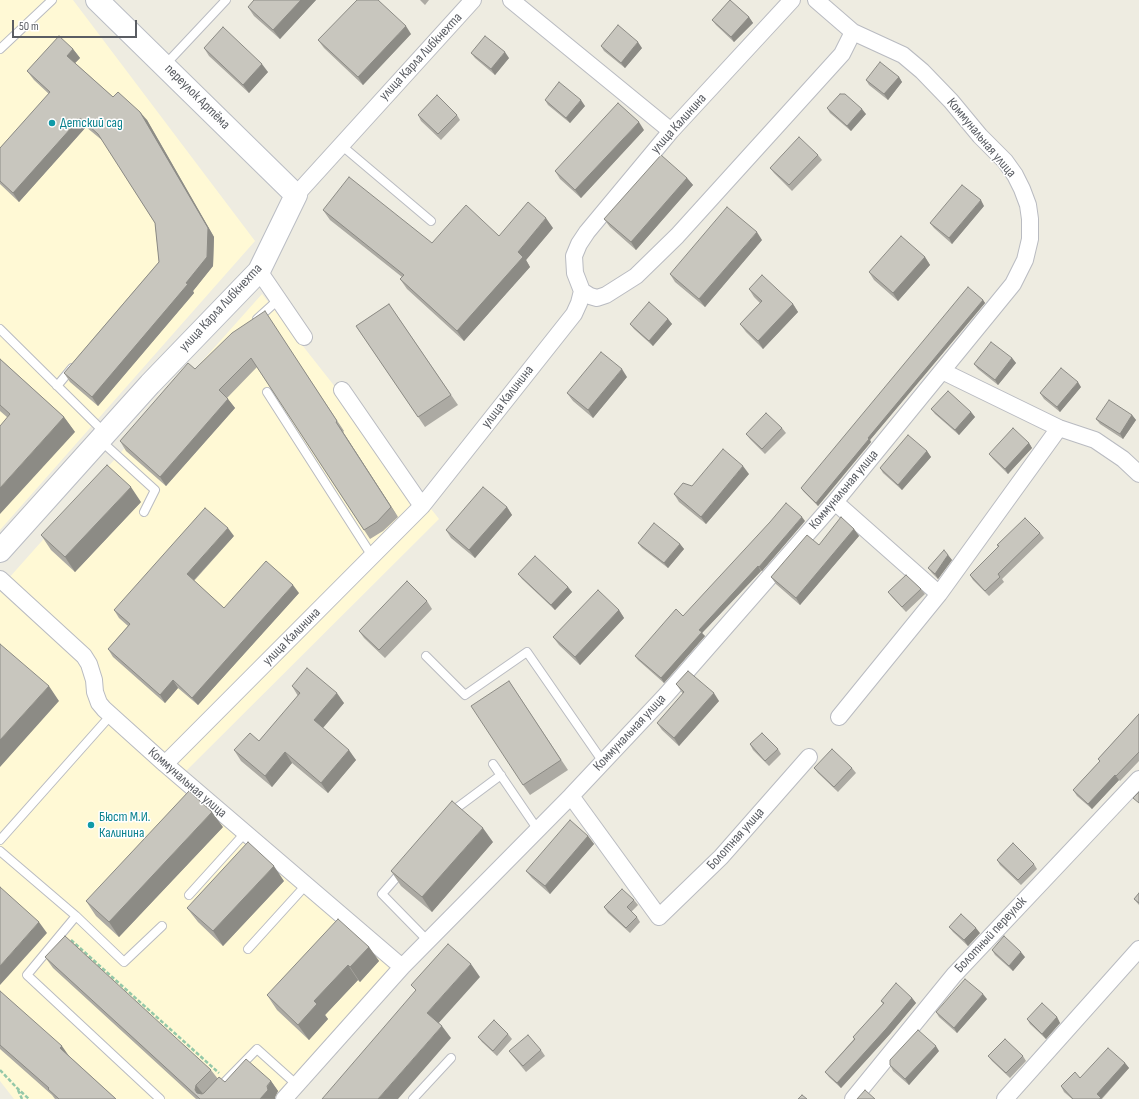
<!DOCTYPE html>
<html>
<head>
<meta charset="utf-8">
<style>
	body { margin:0 }
	#map { position:relative; width:1139px; height:1099px; overflow:hidden; background:#eeece1; font-family:"Sofia Sans Condensed",sans-serif }
	canvas { display:block }
	.scale { position:absolute; left:12px; top:20px; width:125px; height:18px; box-sizing:border-box; border:2px solid #5a5d63; border-top:0; padding-left:5px; font-size:12px; line-height:14px; white-space:nowrap; color:#5a5d63; -webkit-text-stroke:3px #fff; paint-order:stroke }
</style>
</head>
<body>
<div id="map">
<canvas width="1139" height="1099"></canvas>
<div class="scale">50 m</div>
</div>
<script>
const ctx = document.querySelector('canvas').getContext('2d');
ctx.lineJoin = 'round';
function fillPath(path, color) {
  ctx.fillStyle = color;
  ctx.fill(path, 'evenodd');
}
function poly(rows) {
  const path = new Path2D();
  for (const r of rows) {
    path.moveTo(r[0], r[1]);
    for (let i = 2; i < r.length; i += 2) path.lineTo(r[i], r[i + 1]);
  }
  return path;
}
function trace(path, color, width, dash) {
  ctx.strokeStyle = color;
  ctx.lineWidth = width;
  ctx.lineCap = dash ? 'butt' : 'round';
  ctx.setLineDash(dash || []);
  ctx.stroke(path);
}
function label(font, color, halo, rows, align = 'center') {
  ctx.font = font + ' "Sofia Sans Condensed",sans-serif';
  ctx.lineWidth = 3;
  ctx.setLineDash([]);
  ctx.textBaseline = 'middle';
  ctx.strokeStyle = halo;
  ctx.fillStyle = color;
  for (const [text, x, y, turn = 0] of rows) {
    ctx.save();
    ctx.translate(x, y);
    ctx.rotate((+turn || 0) * Math.PI / 180);
    ctx.textAlign = isNaN(turn) ? turn : align;
    if (halo) ctx.strokeText(text, 0, 0);
    ctx.fillText(text, 0, 0);
    ctx.restore();
  }
}
fillPath(poly([
	[0,0,73,0,255,241,0,530],
	[262,294,439,519,174,783,395,969,279,1099,14,1099,0,1081,0,588]
]), '#fff9d5');
const lane = poly([
	[0,49,52,0],
	[165,65,226,0],
	[341,145,431,221],
	[257,319,279,299],
	[0,329,105,433],
	[57,386,72,368],
	[267,392,372,556],
	[100,440,155,490,144,512],
	[426,656,465,695,527,652,603,762],
	[493,764,538,830],
	[450,813,501,775],
	[0,840,111,715],
	[0,851,76,916,27,975,160,1099],
	[402,871,382,894,428,941],
	[189,895,245,833],
	[76,916,124,962,162,926],
	[248,949,306,885],
	[208,1099,257,1049,296,1084],
	[413,1099,451,1058]
]);
const street = poly([
	[511,0,671,131],
	[296,195,473,0],
	[259,271,304,337],
	[582,291,590,296,597,298,606,295,636,276,677,236,842,54,853,32],
	[942,371,1059,428,1095,440,1123,459,1139,474],
	[342,390,422,506],
	[835,502,939,594],
	[0,579,84,656,89,664,94,680,95,692,99,703,104,709,165,764,402,967],
	[839,717,939,594,1059,428],
	[165,764,422,506,574,314,579,303,582,291,575,273,574,256,579,244,587,232,671,131,792,0],
	[571,796,659,917,721,857,809,757],
	[284,1099,402,967,571,796,666,695,835,502,1013,284,1025,260,1030,239,1030,219,1028,205,1022,189,1015,175,1005,161,980,136,951,101,922,71,903,55,853,32,816,0],
	[853,1099,954,975,1139,779],
	[1005,1099,1139,949]
]);
const secondary = poly([
	[0,551,150,384,259,271,296,195,97,0]
]);
trace(lane, '#b9bbc1', 10);
trace(street, '#b9bbc1', 18);
trace(secondary, '#babdc4', 24);
trace(poly([
	[71,940,219,1073],
	[0,1070,17,1088,29,1099],
	[18,1090,22,1099]
]), '#94c8a8', 2.5, [4, 2]);
trace(lane, '#fff', 8);
trace(street, '#fff', 16);
trace(secondary, '#fff', 22);
fillPath(poly([
	[254,0,316,0,280,39,254,16,248,7],
	[420,0,429,0,425,5],
	[749,17,753,23,734,42,716,25,712,20],
	[411,34,363,85,324,48,318,40],
	[601,46,642,48,625,68,604,51],
	[204,48,268,72,249,93,209,56],
	[73,49,80,58,75,63,113,97,147,120,214,237,213,266,193,291,194,293,98,406,70,382,64,373,159,262,155,223,103,141,86,127,19,202,0,184,0,148,49,94,34,80,27,71],
	[471,53,509,58,495,75,475,58],
	[899,77,902,82,888,100,869,85,866,80],
	[545,100,585,106,570,123,548,105],
	[827,108,866,114,851,131,830,113],
	[418,115,457,115,460,120,441,140,421,121],
	[644,130,581,198,560,179,555,171],
	[818,155,822,160,792,191,774,173,770,168],
	[687,178,693,185,636,250,610,227,604,219],
	[984,206,952,244,934,228,930,223],
	[323,210,432,243,499,236,553,228,526,260,530,267,464,341,407,289,400,279,402,277,330,220],
	[762,240,705,307,675,282,670,274],
	[925,257,930,265,898,301,874,280,869,272],
	[749,289,793,304,798,312,763,349,746,332,740,324,760,303,754,297],
	[983,300,985,303,870,440,871,442,818,506,803,491,801,488],
	[389,304,458,405,425,427,356,326],
	[668,319,672,324,653,346,634,329,630,324],
	[271,321,344,431,343,432,398,517,383,531,370,539,257,367,227,398,235,408,166,486,126,451,120,441,195,369],
	[1012,358,1016,363,998,385,978,369,974,364],
	[0,359,64,417,75,432,7,417,0,411],
	[627,377,593,418,573,401,567,393],
	[1081,387,1060,412,1044,399,1040,393],
	[931,409,971,412,975,417,959,435,935,414],
	[1132,415,1136,420,1123,439,1100,424,1096,419],
	[782,428,786,433,765,454,750,439,746,434],
	[1029,443,1032,448,1008,474,993,459,989,454],
	[927,451,931,457,902,490,883,473,880,468],
	[749,474,706,524,679,502,674,494],
	[141,502,75,572,51,550,41,535],
	[507,507,512,515,475,558,451,538,446,530],
	[805,521,762,571,761,571,702,633,705,636,664,683,638,660,635,656,683,616],
	[854,529,859,536,800,605,776,584,771,577,819,545],
	[1040,533,1044,538,1002,579,1004,582,989,596,973,580,970,575,998,547,997,545],
	[234,536,194,581,224,608,299,593,198,705,178,688,165,703,113,657,108,649,128,626,119,618,114,610],
	[638,543,680,544,684,549,668,568,642,548],
	[948,555,952,560,938,579,932,573,928,568],
	[518,574,568,587,572,592,555,610,522,579],
	[921,589,925,594,906,612,892,597,888,592],
	[427,601,432,609,385,658,364,638,359,631],
	[619,610,624,618,580,665,559,645,553,637],
	[509,681,568,770,530,795,523,785],
	[676,684,719,701,679,746,662,730,657,723,683,694],
	[292,686,344,703,323,728,356,760,328,793,292,763,272,787,241,761,234,750,259,741,298,696],
	[1139,714,1139,761,1120,781,1119,780,1092,809,1077,796,1073,790,1100,761,1098,759],
	[750,744,778,749,781,754,769,766,753,750],
	[814,768,852,768,856,773,838,792,818,773],
	[223,827,119,937,96,916,86,901],
	[588,836,594,844,550,894,532,878,526,871],
	[493,842,432,912,401,886,391,871],
	[997,860,1034,864,1037,869,1021,885,1000,865],
	[284,881,223,946,198,922,187,908],
	[1139,893,1139,905,1134,899],
	[634,900,638,905,631,912,637,917,640,922,630,933,608,913,604,907],
	[949,927,980,933,968,946,953,932],
	[369,947,379,961,360,982,358,980,325,1015,328,1019,309,1040,277,1010,267,995],
	[992,950,1025,957,1013,971,995,955],
	[45,957,211,1070,218,1079,225,1082,271,1081,278,1091,275,1097,275,1099,196,1099,53,968],
	[0,991,69,1056,116,1099,55,1099,52,1095,0,1049],
	[912,998,916,1003,890,1034,841,1088,829,1077,825,1072,854,1039,853,1037,883,1004,881,1001],
	[987,999,957,1033,939,1017,936,1012],
	[1057,1017,1060,1023,1046,1039,1030,1024,1027,1019],
	[508,1034,512,1039,497,1056,482,1042,478,1037],
	[541,1050,545,1056,526,1072,513,1056,509,1051],
	[939,1051,909,1085,893,1071,890,1065],
	[988,1056,1023,1056,1026,1061,1010,1078,992,1061],
	[1125,1063,1129,1068,1102,1099,1072,1099,1064,1092,1061,1086,1080,1078]
]), '#acaaa3');
fillPath(poly([
	[301,0,316,0,280,39,273,30],
	[749,17,753,23,734,42,731,37],
	[406,26,411,34,363,85,358,77],
	[638,42,642,48,625,68,621,63],
	[73,49,80,58,73,65,67,56],
	[505,52,509,58,495,75,491,69],
	[262,64,268,72,249,93,243,85],
	[899,77,902,82,888,100,884,94],
	[581,100,585,106,570,123,566,118],
	[862,109,866,114,851,131,847,126],
	[140,112,147,120,214,237,213,266,193,291,194,293,98,406,92,397,186,283],
	[80,118,86,127,19,202,13,193],
	[639,122,644,130,581,198,575,190],
	[687,178,693,185,636,250,631,242],
	[981,200,984,206,952,244,949,238],
	[546,218,553,228,526,260,530,267,464,341,457,331,518,252],
	[757,232,762,240,705,307,699,299],
	[925,257,930,265,898,301,893,293],
	[983,300,985,303,870,440,871,442,818,506,816,503,868,438],
	[793,304,798,312,763,349,758,341],
	[668,319,672,324,653,346,649,341],
	[1012,358,1016,363,998,385,995,380],
	[622,369,627,377,593,418,588,410],
	[1078,382,1081,387,1060,412,1057,407],
	[228,399,235,408,166,486,160,477],
	[971,412,975,417,959,435,955,430],
	[1132,415,1136,420,1123,439,1120,434],
	[64,417,75,432,0,514,0,488],
	[336,422,343,432,398,517,391,507],
	[1029,443,1032,448,1008,474,1005,469],
	[927,451,931,457,902,490,898,485],
	[743,466,749,474,706,524,701,517],
	[131,487,141,502,75,572,65,557],
	[507,507,512,515,475,558,469,550],
	[802,517,805,521,762,571,759,567],
	[228,528,234,536,192,582,187,574],
	[854,529,859,536,800,605,796,598],
	[680,544,684,549,668,568,664,563],
	[948,555,952,560,938,579,935,574],
	[758,566,761,571,702,633,705,636,664,683,661,678,699,630],
	[293,585,299,593,198,705,192,698],
	[568,587,572,592,555,610,551,605],
	[619,610,624,618,580,665,575,657],
	[173,680,178,688,165,703,160,695],
	[49,686,59,701,0,767,0,740],
	[337,693,344,703,321,730,314,720],
	[714,693,719,701,679,746,674,738],
	[349,750,356,760,328,793,321,783],
	[285,752,292,763,272,787,265,776],
	[1115,775,1119,780,1092,809,1088,804],
	[212,812,223,827,119,937,109,922],
	[483,828,493,842,432,912,422,897],
	[588,836,594,844,550,894,545,886],
	[274,866,284,881,223,946,213,931],
	[39,922,47,933,0,985,0,966],
	[976,928,980,933,968,946,964,940],
	[369,947,379,961,360,982,350,967],
	[1021,952,1025,957,1013,971,1009,966],
	[471,964,480,977,436,1026,427,1013],
	[348,965,358,980,325,1015,328,1019,309,1040,298,1025,314,1001],
	[983,994,987,999,957,1033,954,1028],
	[912,998,916,1003,890,1034,841,1088,837,1083],
	[1057,1017,1060,1023,1046,1039,1042,1034],
	[442,1026,451,1038,398,1099,378,1099],
	[62,1046,69,1056,67,1058,60,1048],
	[936,1046,939,1051,909,1085,905,1079],
	[1125,1063,1129,1068,1101,1099,1097,1094],
	[271,1081,278,1091,275,1097,275,1099,260,1099],
	[196,1085,204,1095,202,1099,195,1090]
]), '#8c8b85');
const building = poly([
	[254,0,301,0,273,30,248,7,254,0],
	[357,0,378,0,406,26,358,77,318,40,357,0],
	[730,0,749,17,731,37,712,20,730,0],
	[618,25,638,42,621,63,601,46,618,25],
	[223,27,262,64,243,85,204,48,223,27],
	[59,36,73,49,67,56,113,97,118,92,140,112,208,228,207,257,186,283,188,284,92,397,64,373,159,262,155,223,98,134,80,118,13,193,0,181,0,148,50,92,27,71,59,36],
	[485,36,505,52,491,69,471,53,485,36],
	[880,62,899,77,884,94,866,80,880,62],
	[559,82,581,100,566,118,545,100,559,82],
	[840,94,845,94,862,109,847,126,827,108,840,94],
	[437,95,457,115,438,134,418,115,437,95],
	[618,103,639,122,575,190,555,171,618,103],
	[799,137,818,155,789,185,770,168,799,137],
	[661,155,687,178,631,242,604,219,661,155],
	[349,177,432,243,466,205,499,236,528,202,546,218,518,252,523,257,457,331,400,279,404,275,323,210,349,177],
	[962,185,981,200,949,238,930,223,962,185],
	[727,207,757,232,699,299,670,274,727,207],
	[901,236,925,257,893,293,869,272,901,236],
	[762,275,793,304,758,341,740,324,762,301,749,289,762,275],
	[968,287,983,300,868,438,869,439,816,503,801,488,968,287],
	[649,302,668,319,649,341,630,324,649,302],
	[389,304,451,395,418,417,356,326,389,304],
	[265,311,337,421,336,422,391,507,377,522,364,530,251,358,219,390,228,399,160,477,120,441,188,363,195,369,232,333,265,311],
	[991,342,1012,358,995,380,974,364,991,342],
	[601,352,622,369,588,410,567,393,601,352],
	[0,359,64,417,0,488,0,426,10,414,0,405,0,359],
	[1061,368,1078,382,1057,407,1040,393,1061,368],
	[948,391,971,412,955,430,931,409,948,391],
	[1109,400,1132,415,1120,434,1096,419,1109,400],
	[766,413,782,428,762,449,746,434,766,413],
	[1013,428,1029,443,1005,469,989,454,1013,428],
	[908,435,927,451,898,485,880,468,908,435],
	[723,449,743,466,701,517,674,494,683,483,692,486,723,449],
	[107,465,131,487,65,557,41,535,107,465],
	[483,487,507,507,469,550,446,530,483,487],
	[786,503,802,517,759,567,758,566,699,630,702,632,661,678,635,656,676,609,683,616,770,522,786,503],
	[205,508,228,528,187,574,224,608,266,561,293,585,192,698,173,680,160,695,108,649,130,624,114,610,205,508],
	[841,517,854,529,796,598,771,577,807,535,819,545,841,517],
	[1025,518,1040,533,998,574,1000,577,985,591,970,575,999,546,997,545,1025,518],
	[654,523,680,544,664,563,638,543,654,523],
	[944,550,948,555,935,574,928,568,944,550],
	[535,556,568,587,551,605,518,574,535,556],
	[906,575,921,589,902,607,888,592,906,575],
	[407,581,427,601,379,650,359,631,407,581],
	[598,590,619,610,575,657,553,637,598,590],
	[0,644,49,686,0,740,0,644],
	[307,668,337,693,314,720,349,750,321,783,285,752,265,776,234,750,250,733,259,741,300,693,292,686,307,668],
	[688,671,714,693,674,738,657,723,684,692,676,684,688,671],
	[509,681,561,760,523,785,471,706,509,681],
	[1139,714,1139,752,1116,776,1115,775,1088,804,1073,790,1100,761,1098,759,1139,714],
	[762,733,778,749,765,761,750,744,762,733],
	[832,749,852,768,834,787,814,768,832,749],
	[189,791,212,812,109,922,86,901,189,791],
	[1139,792,1139,803,1133,798,1139,792],
	[452,801,483,828,422,897,391,871,452,801],
	[570,820,588,836,545,886,526,871,570,820],
	[248,842,274,866,213,931,187,908,248,842],
	[1013,843,1034,864,1018,880,997,860,1013,843],
	[0,887,39,922,0,966,0,887],
	[622,889,634,900,627,907,637,917,626,928,604,907,622,889],
	[1139,893,1139,903,1134,899,1139,893],
	[961,914,976,928,964,940,949,927,961,914],
	[338,919,369,947,350,967,348,965,314,1001,317,1004,298,1025,267,995,338,919],
	[65,936,211,1070,196,1085,195,1090,197,1093,202,1094,204,1093,219,1077,225,1082,246,1059,271,1081,267,1086,268,1090,260,1099,200,1099,45,957,65,936],
	[1004,936,1021,952,1009,966,992,950,1004,936],
	[448,944,471,964,427,1013,442,1026,378,1099,322,1099,416,990,411,985,448,944],
	[965,979,983,994,954,1028,936,1012,965,979],
	[896,983,912,998,886,1029,837,1083,825,1072,855,1039,853,1037,884,1003,881,1001,896,983],
	[0,991,62,1046,60,1048,116,1099,59,1099,48,1089,49,1088,0,1045,0,991],
	[1042,1003,1057,1017,1042,1034,1027,1019,1042,1003],
	[494,1020,508,1034,493,1051,478,1037,494,1020],
	[918,1030,936,1046,905,1079,890,1065,890,1060,918,1030],
	[528,1035,541,1050,523,1066,509,1051,528,1035],
	[1005,1039,1023,1056,1006,1073,988,1056,1005,1039],
	[1108,1048,1125,1063,1097,1094,1101,1098,1099,1099,1073,1099,1061,1086,1075,1072,1080,1078,1108,1048],
	[865,1090,875,1099,857,1099,865,1090],
	[802,1095,807,1099,798,1099,802,1095]
]);
fillPath(building, '#c8c6be');
trace(building, '#8c8b85', 1);
for (const [x, y, r, color] of [
	[52,123,4,"#0f9aa8"],
	[91,825,4,"#0f9aa8"]
]) {
  const dot = new Path2D();
  dot.arc(x, y, r, 0, 2 * Math.PI);
  ctx.fillStyle = color;
  ctx.fill(dot);
  trace(dot, '#fff', 1.5);
}
label('14px', '#5a5d63', '#fff', [
	["улица Карла Либкнехта",421,57,-47],
	["переулок Артёма",197,97,45],
	["улица Калинина",679,124,-48],
	["Коммунальная улица",981,138,50],
	["улица Карла Либкнехта",221,308,-47],
	["улица Калинина",508,397,-52],
	["Коммунальная улица",844,490,-50],
	["улица Калинина",292,637,-45],
	["Коммунальная улица",630,733,-47],
	["Коммунальная улица",187,783,41],
	["Болотная улица",736,839,-48],
	["Болотный переулок",991,935,-47]
]);
label('14px', '#0d838f', '#fff', [
	["Детский сад",60,123],
	["Бюст М.И.",99,817],
	["Калинина",99,833]
], 'left');
</script>
</body>
</html>
